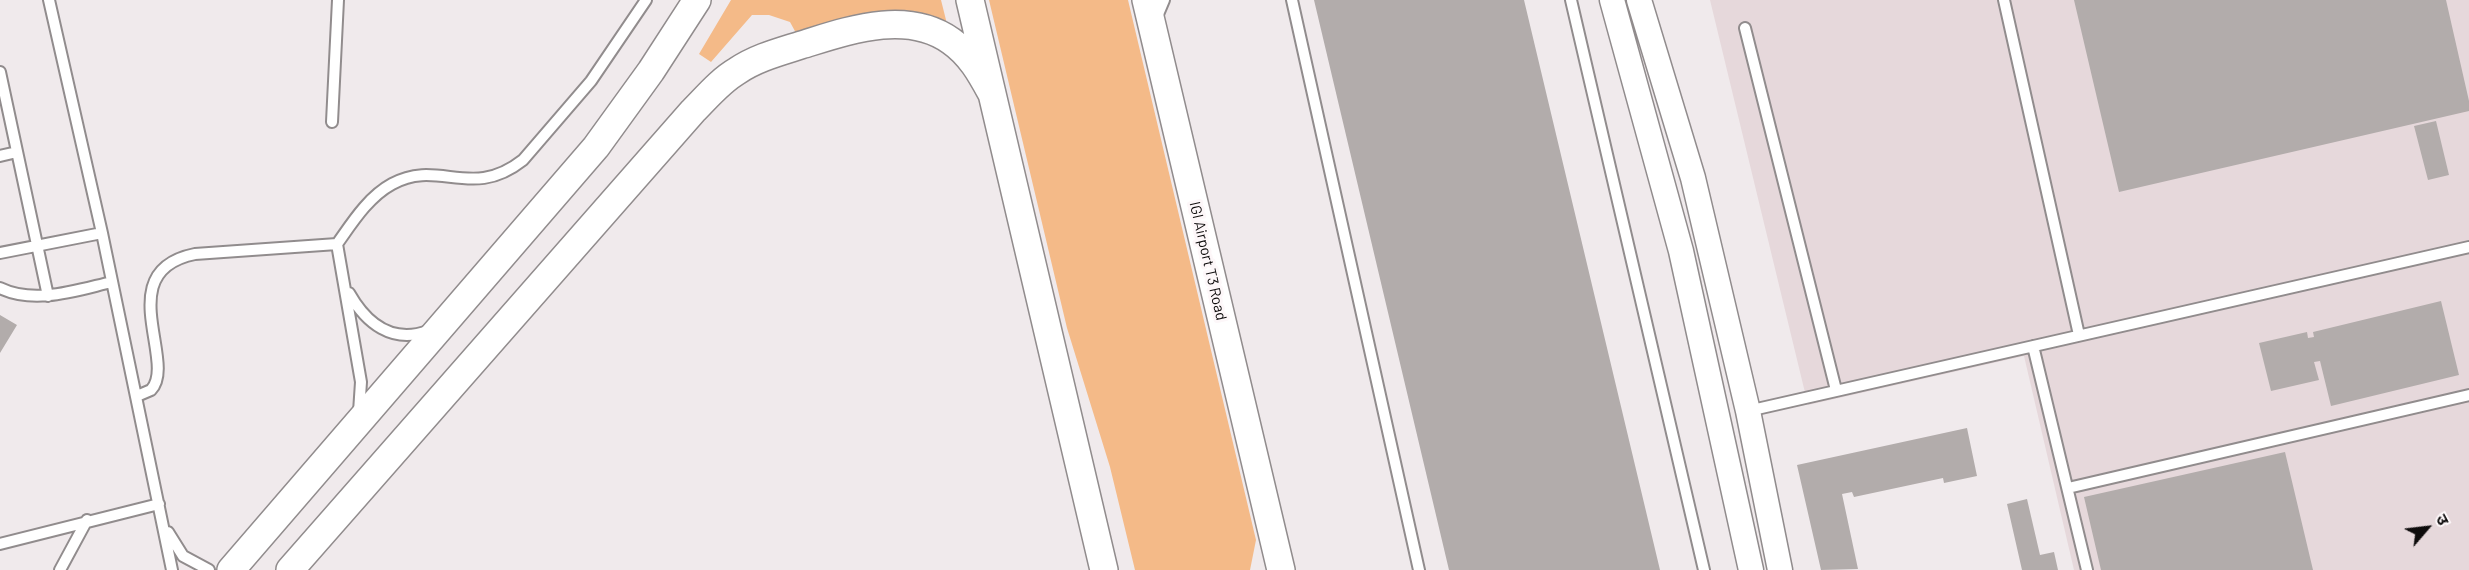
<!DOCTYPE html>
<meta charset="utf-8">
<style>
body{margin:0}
#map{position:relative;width:2469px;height:570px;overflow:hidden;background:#f0eaec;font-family:Barlow,"Noto Sans Devanagari",sans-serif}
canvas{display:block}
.north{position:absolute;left:2397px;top:498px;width:60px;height:60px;-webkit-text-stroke:4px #fdf7f9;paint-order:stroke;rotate:62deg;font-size:16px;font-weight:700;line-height:24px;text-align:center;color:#0d0b0b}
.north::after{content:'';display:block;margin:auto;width:21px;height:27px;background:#0d0b0b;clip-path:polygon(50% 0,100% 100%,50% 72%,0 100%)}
</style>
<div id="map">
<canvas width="2469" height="570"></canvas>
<div class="north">उ</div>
</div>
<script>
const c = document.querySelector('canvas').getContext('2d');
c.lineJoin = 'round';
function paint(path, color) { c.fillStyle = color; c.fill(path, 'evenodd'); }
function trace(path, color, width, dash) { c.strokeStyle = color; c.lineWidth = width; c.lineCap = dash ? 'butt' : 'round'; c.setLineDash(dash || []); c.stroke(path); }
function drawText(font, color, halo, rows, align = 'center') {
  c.font = font + ' Barlow,sans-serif'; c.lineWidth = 6; c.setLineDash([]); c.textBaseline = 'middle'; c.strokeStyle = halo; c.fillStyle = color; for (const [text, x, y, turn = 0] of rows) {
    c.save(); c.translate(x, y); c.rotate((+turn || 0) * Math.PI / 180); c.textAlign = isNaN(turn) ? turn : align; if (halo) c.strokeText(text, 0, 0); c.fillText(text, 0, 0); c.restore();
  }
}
paint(new Path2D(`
 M1710 0H2469V570H2074L2024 356 1808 405Z`), '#e6d8db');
paint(new Path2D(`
 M731 0H941L947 24 890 11 857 15 796 33 790 22 769 15H752L711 62 699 54Z
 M989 0H1128L1256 540 1250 570H1135L1110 467 1067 328Z`), '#f4ba88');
paint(new Path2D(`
 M1314 0H1524L1660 570H1449Z
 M2074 0H2446L2469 101V111L2119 192Z
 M2436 121 2449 175 2428 180 2414 126Z
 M2441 301 2459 375 2331 406 2320 361 2314 362 2319 380 2271 391 2259 343 2307 332 2308 338 2314 337 2313 332Z
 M0 315 17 325 0 353Z
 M1967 428 1977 476 1944 483 1943 478 1854 497 1852 492 1842 494 1858 569 1821 570 1797 465Z
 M2285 452 2313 570H2101L2084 497Z
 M2027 499 2040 555 2054 552 2058 570H2022L2007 504Z`), '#b2acab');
const service = new Path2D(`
 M49 0 102 233 172 570
 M1292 0 1419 570
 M1571 0 1704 570
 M2004 0 2079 335
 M1156 19 1164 0
 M1745 28 1836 390
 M0 72 48 296
 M332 122 338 0
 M0 156 17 152
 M0 253 102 233
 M0 288C35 305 77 290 112 282
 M349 293C366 323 392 344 428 331
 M2033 346 2087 570
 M137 396 151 390C178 362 110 271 195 254L337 244
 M1748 411 2469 247
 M359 412 361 382 337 244C352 223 368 197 392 184 439 158 471 201 523 160L591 81 646 0
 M2068 488 2469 395
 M168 532 183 556 209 570
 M0 544 159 504
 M60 570 87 520`);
const tertiary = new Path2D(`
 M1612 0 1681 251 1751 570
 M1639 0 1693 178 1748 411 1780 570`);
const secondary = new Path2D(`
 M970 0 1104 570
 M1146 0 1281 570
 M231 570 596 147 651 71 697 0
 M290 570 693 111C707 97 720 81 737 71 756 58 779 52 801 45 847 31 906 9 951 41 971 55 981 74 992 94`);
trace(service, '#918c8d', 14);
trace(tertiary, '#918c8d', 27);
trace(secondary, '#918c8d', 30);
trace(service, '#fff', 10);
trace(tertiary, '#fff', 24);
trace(secondary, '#fff', 27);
drawText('15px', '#0d0b0b', '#fdf7f9', [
 ["IGI Airport T3 Road",1208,261,77]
]);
</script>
